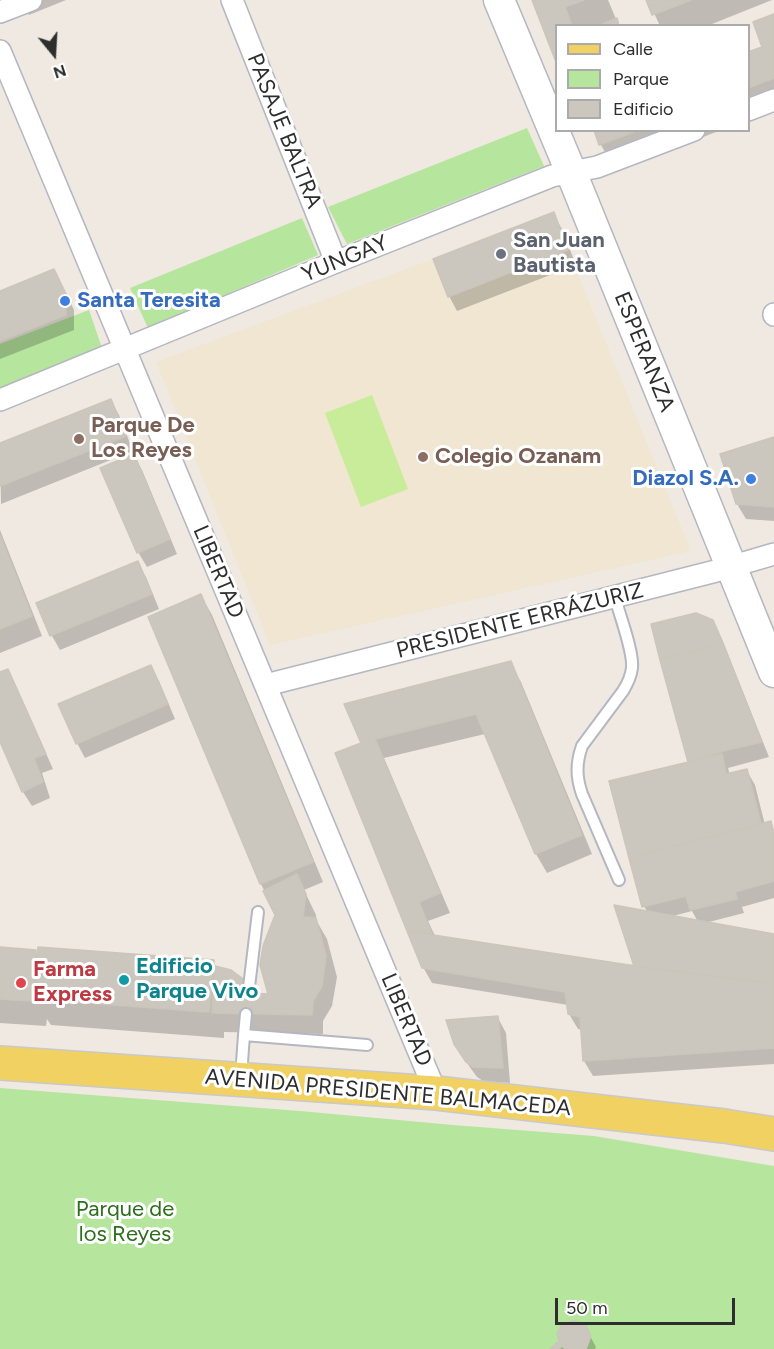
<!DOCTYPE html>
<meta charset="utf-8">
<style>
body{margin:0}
#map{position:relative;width:774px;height:1349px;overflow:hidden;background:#efe9e1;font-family:Figtree,sans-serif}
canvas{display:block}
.legend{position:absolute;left:555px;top:24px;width:195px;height:108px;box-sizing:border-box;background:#fff;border:2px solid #ababab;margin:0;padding:8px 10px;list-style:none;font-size:18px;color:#2e2e2e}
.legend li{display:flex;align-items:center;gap:12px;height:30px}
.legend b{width:30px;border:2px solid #ababab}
.north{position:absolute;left:24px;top:24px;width:60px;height:60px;-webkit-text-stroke:4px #fff;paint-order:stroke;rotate:162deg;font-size:16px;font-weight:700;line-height:24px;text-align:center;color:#2e2e2e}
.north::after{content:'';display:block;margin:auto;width:21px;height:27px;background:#2e2e2e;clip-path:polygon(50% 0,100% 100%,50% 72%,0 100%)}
.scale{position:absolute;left:555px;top:1298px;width:180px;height:27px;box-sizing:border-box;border:3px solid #2e2e2e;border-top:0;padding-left:8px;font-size:18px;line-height:21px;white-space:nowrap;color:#2e2e2e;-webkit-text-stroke:4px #fff;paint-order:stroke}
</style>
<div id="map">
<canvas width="774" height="1349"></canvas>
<ul class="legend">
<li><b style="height:8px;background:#f2d163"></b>Calle</li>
<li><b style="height:16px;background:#b6e59e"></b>Parque</li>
<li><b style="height:16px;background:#cbc7bf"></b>Edificio</li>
</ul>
<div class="north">N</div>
<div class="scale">50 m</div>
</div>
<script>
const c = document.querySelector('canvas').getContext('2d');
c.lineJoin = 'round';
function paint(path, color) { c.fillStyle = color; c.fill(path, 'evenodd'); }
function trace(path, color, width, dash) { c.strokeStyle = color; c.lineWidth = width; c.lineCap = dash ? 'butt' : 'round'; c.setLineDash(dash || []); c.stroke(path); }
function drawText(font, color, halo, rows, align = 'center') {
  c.font = font + ' Figtree,sans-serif'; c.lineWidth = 6; c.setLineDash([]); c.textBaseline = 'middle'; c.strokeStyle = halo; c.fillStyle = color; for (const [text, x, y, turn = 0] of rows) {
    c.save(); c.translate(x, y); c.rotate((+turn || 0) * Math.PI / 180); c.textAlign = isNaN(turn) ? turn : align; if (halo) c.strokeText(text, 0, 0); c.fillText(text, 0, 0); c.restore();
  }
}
paint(new Path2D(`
 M568 250 691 551 270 645 156 362 433 259 448 296Z`), '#f0e6d1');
paint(new Path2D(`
 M527 128 544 166 347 244 328 207Z
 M302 218 318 255 148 328 130 288Z
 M89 310 102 348 0 388V344Z
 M0 1088 300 1111 453 1125 594 1136 774 1166V1349H0Z`), '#b6e59e');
paint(new Path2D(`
 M372 395 408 489 361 507 325 413Z`), '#c9ec9a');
paint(new Path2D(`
 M20 0H66L29 15Z
 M534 0H608L619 26H556V58Z
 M648 0H772L707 26H660Z
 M774 15V110L748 120V54L764 48Z
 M595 130H669L616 171 601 145Z
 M687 130H721L693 141Z
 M553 214 562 229 576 265 457 311 449 296Z
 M54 271 62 285 74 310V330L0 359V293Z
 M111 401 119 415 133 451 1 504 0 445Z
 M774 439V521L746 519 737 504Z
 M133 455 142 470 177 554 147 567 138 552Z
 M0 530 42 636 0 653Z
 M137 563 146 577 159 609 60 650 52 636 38 604Z
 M201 596 212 615 323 882 304 890 316 915V920L327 939 337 977 332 1006 323 1021V1034L224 1032V1038L51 1025 47 1019 46 1026 0 1023V949L35 951 39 957 213 961 217 968 252 995 270 996 276 915 261 884 150 618Z
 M712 621 721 637 769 757 728 768 730 775 747 771 755 785 765 825 770 823 774 830V898L742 907 744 913 705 923 774 936V1064L593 1076 584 1061 582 1030 578 1029 569 1014 568 1005 432 983 423 967 409 930 362 744 510 663 521 682 592 854 547 873 536 854 485 734 384 758 450 913 428 921 435 936 636 967 648 913 644 906 690 763 661 660ZM692 911 698 922 669 917Z
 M150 666 159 681 175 719 85 758 77 743Z
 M8 671 16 686 53 769 42 773 50 798 32 806 23 792 0 738V673Z
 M498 1018 506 1033 510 1083 483 1081 477 1077 464 1059Z
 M589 1334 596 1347 595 1349H552Z`), '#0003');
const building = new Path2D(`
 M532 0H584L565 7 572 26H556V62Z
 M646 0H691L652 15Z
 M774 14V78L748 88V52L762 47 753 22Z
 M617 18 619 26H598Z
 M594 130H636V131L599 145Z
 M554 212 568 250 448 297 433 259Z
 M54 269 66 294V315L0 341V291Z
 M111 399 126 436 0 486V443Z
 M774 437V507L736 504 720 454Z
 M134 454 170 539 137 553 100 468Z
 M0 535 32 616 0 629Z
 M138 561 152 594 50 636 36 603Z
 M201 594 313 862 260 884 148 617Z
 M696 613 713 620 723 643 660 660 651 624Z
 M723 643 762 742 727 750 688 762 660 660Z
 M511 661 582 835 535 854 476 714 375 739 440 893 419 902 432 934 407 931 335 753 361 743 344 704Z
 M151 665 168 704 76 744 58 704Z
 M8 669 46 754 34 758 43 782 22 792 0 742V672Z
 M722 754 726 774 747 769 761 824 629 858 609 781Z
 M771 821 774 834V881L735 892 737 899 690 910 686 896 642 907 629 858Z
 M297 874 306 894 303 917 316 918 326 956 322 986 313 1001 312 1015 212 1013 215 966 231 970 242 978 253 993 268 994 260 965 263 946 275 915 263 891Z
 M614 905 774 934V984L634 966Z
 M407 931 629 965 774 984V1048L583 1061 580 1017 568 1014 565 992 422 968Z
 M0 947 36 950 32 1001 0 999Z
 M38 947 214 960 209 1012 34 999Z
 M498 1016 503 1068 473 1067 466 1062 454 1044 446 1020Z
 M574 1321 585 1324 591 1336 586 1349H565L562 1346 559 1349H550L559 1341 557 1333 563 1324Z`);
paint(building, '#cbc7bf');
trace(building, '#cbc5ba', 1.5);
const service = new Path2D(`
 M615 597C619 614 634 652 632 668 631 676 628 683 623 691L582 746C576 763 576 777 582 794L619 880
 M249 987 258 912
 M244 1035 246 1014
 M241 1076 244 1035 367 1045`);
const minor = new Path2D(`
 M232 0 336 262
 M0 12 31 0
 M0 51 436 1093
 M748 110 774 100
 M774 315V314
 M0 400 336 262 552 176 597 167 694 130
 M266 685 716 571 774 554`);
const secondary = new Path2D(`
 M499 0 571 172 774 672`);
const primary = new Path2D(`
 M0 1063 436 1093 724 1126 774 1134`);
trace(service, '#b4b7c1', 14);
trace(minor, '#b4b7c1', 24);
trace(secondary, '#b4b7c1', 33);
trace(primary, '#c9c9c9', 36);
trace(service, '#fff', 10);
trace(minor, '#fff', 21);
trace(secondary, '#fff', 30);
trace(primary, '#f2d163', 33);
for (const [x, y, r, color] of [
 [501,254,6,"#6b7280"],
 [65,301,6,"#3f7fe0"],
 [79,439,6,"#8d6e63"],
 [423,457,6,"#8d6e63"],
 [751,479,6,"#3f7fe0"],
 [124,980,6,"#0f9aa8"],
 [21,983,6,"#e0444e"]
]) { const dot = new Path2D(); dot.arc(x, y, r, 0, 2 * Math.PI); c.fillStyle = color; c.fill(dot); trace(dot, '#fff', 2); }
drawText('22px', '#2e2e2e', '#fff', [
 ["PASAJE BALTRA",284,131,68],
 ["YUNGAY",345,259,-22],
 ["ESPERANZA",644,352,68],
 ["LIBERTAD",218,572,67],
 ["PRESIDENTE ERRÁZURIZ",520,621,-14],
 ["LIBERTAD",406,1020,67],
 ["AVENIDA PRESIDENTE BALMACEDA",388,1093,5]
]);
drawText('bold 22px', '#5b616d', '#fff', [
 ["San Juan",513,241],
 ["Bautista",513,266]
], 'left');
drawText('bold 22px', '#366cbe', '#fff', [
 ["Santa Teresita",77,301],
 ["Diazol S.A.",739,479,"right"]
], 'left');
drawText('bold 22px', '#785e54', '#fff', [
 ["Parque De",91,426],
 ["Los Reyes",91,451],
 ["Colegio Ozanam",435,457]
], 'left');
drawText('bold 22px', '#0d838f', '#fff', [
 ["Edificio",136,967],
 ["Parque Vivo",136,992]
], 'left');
drawText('bold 22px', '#be3a42', '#fff', [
 ["Farma",33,970],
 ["Express",33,995]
], 'left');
drawText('22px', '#2c6e1b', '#fff', [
 ["Parque de",125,1210],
 ["los Reyes",125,1235]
]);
</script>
